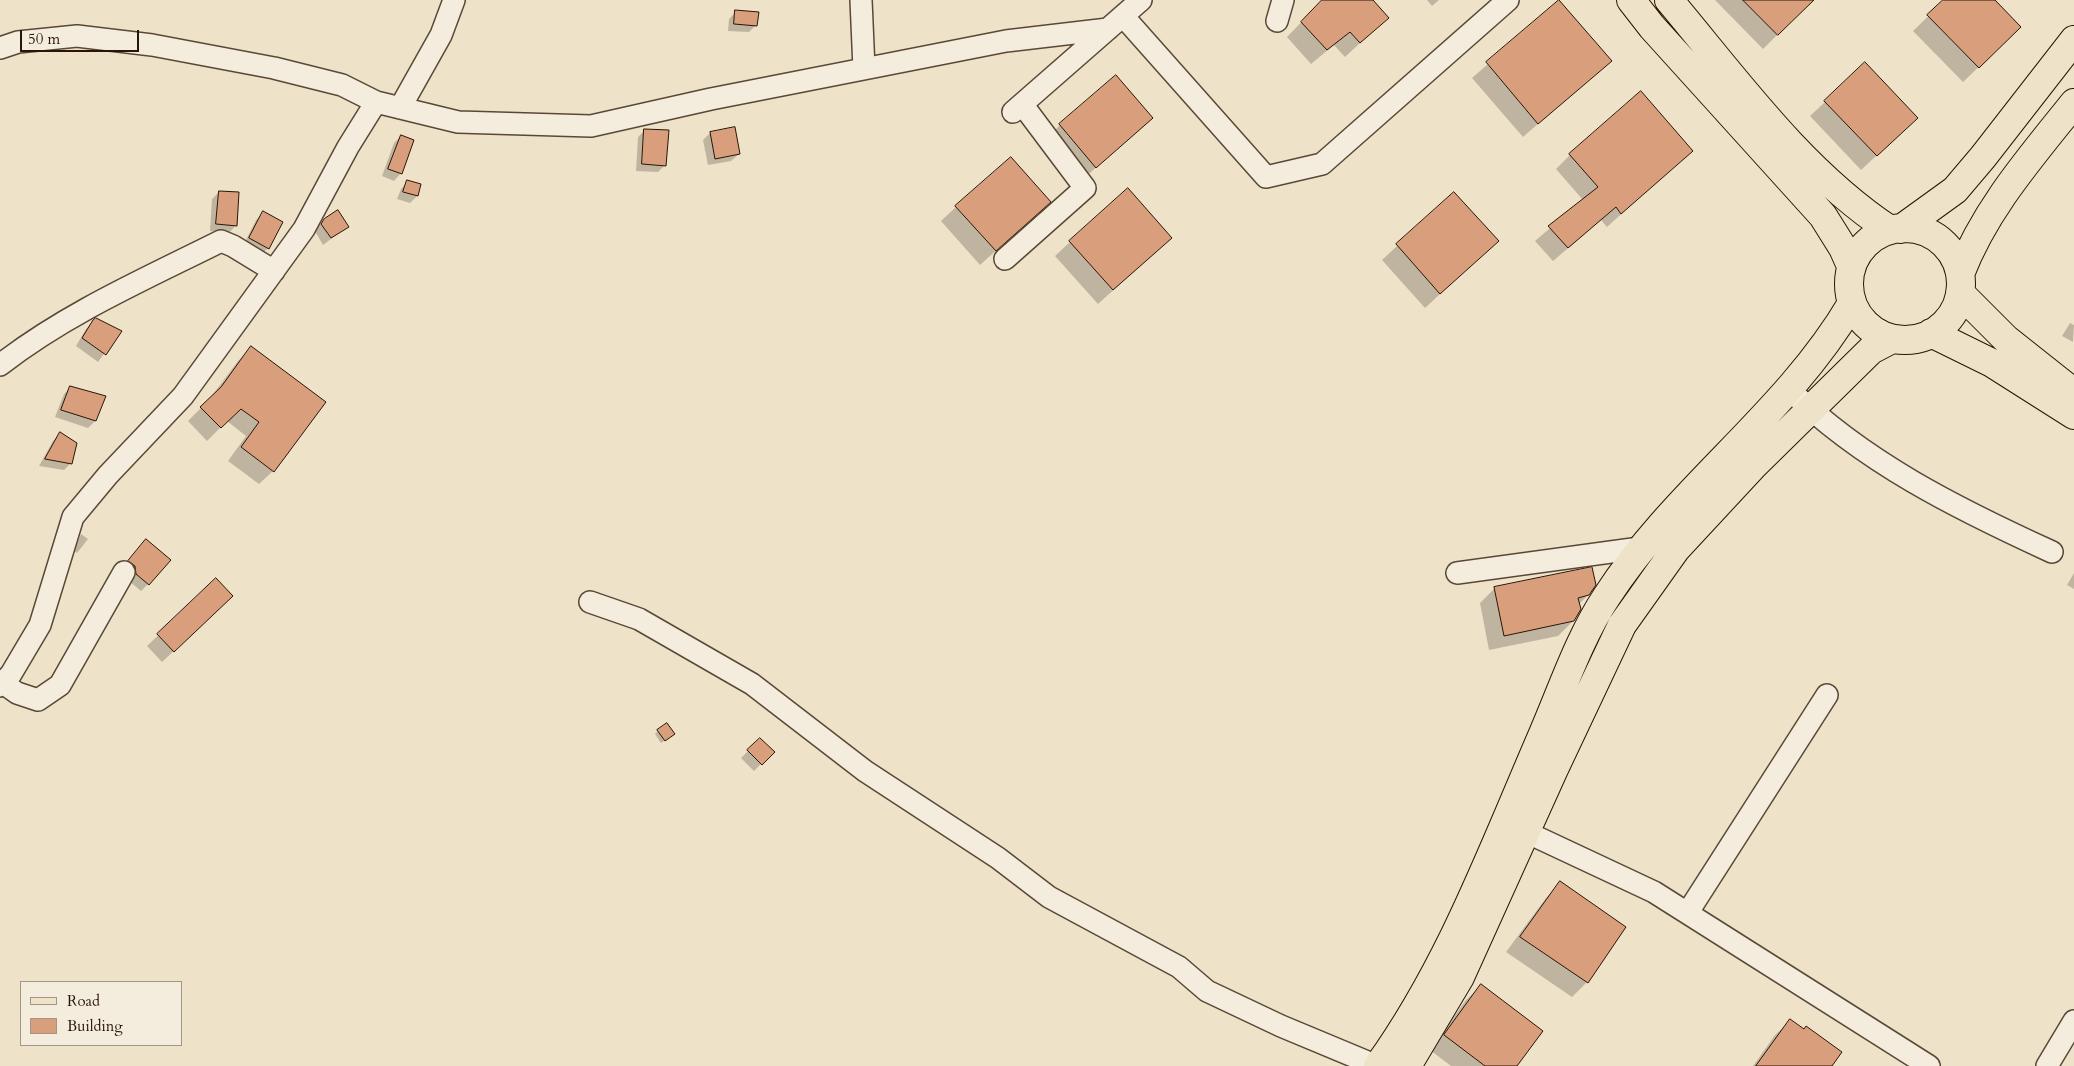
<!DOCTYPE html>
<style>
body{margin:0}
#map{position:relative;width:2074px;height:1066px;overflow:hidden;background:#eee2c9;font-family:Cardo,serif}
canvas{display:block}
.legend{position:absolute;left:20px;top:981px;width:162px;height:65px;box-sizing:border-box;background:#f4ecdc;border:1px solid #a39686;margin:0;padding:6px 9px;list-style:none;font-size:15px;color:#291506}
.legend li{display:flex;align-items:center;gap:10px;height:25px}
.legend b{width:25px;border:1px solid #a39686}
.scale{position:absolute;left:20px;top:30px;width:119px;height:22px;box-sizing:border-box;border:2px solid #291506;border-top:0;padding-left:6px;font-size:15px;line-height:18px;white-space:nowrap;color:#291506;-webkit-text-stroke:4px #f4ecdc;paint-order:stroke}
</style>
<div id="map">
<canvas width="2074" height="1066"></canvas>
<ul class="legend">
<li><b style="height:6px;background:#eee2c9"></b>Road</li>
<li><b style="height:14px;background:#d99e7c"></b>Building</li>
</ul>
<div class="scale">50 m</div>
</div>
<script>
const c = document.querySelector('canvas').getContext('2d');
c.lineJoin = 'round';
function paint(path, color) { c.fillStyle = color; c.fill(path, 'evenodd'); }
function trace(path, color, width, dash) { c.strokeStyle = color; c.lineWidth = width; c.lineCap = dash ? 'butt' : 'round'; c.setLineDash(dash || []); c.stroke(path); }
paint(new Path2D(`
 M1323 0H1372L1387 18 1345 57 1334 45 1311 64 1287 37Z
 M1427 0H1439L1432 6Z
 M1715 0H1812L1763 49Z
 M1945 0H1993L2005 42 1963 82 1913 31Z
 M1560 1 1610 61 1523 137 1472 78Z
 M736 12 756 25 749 32 728 31 729 19Z
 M1825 102 1902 132 1861 170 1810 116Z
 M1151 118 1081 181 1045 140 1060 125Z
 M734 129 739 154 731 161 708 165 703 140 710 133Z
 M645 130 665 165 658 172 636 171 638 137Z
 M401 136V173L394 181 382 176 394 143Z
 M1691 151 1607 227 1601 220 1553 261 1535 241 1583 200 1556 169 1570 155Z
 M408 181 419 185 417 196 410 203 397 199 401 189Z
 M219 192 236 225 229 233 210 231 212 199Z
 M1454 193 1497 241 1425 308 1382 260Z
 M956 207 1034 216 980 265 941 221Z
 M263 213 268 248 261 255 243 246 256 220Z
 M324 220 347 227 323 245 315 231Z
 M1171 238 1098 304 1055 256 1070 242Z
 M93 321 120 332 98 362 76 346 86 329Z
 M2070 323 2074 325 2073 342 2062 336Z
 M252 347 273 471 259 484 228 461 246 436 227 421 207 441 188 421 208 401 238 361Z
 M71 387 95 421 88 428 55 417 64 394Z
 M60 434 71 463 64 470 39 466 53 441Z
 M81 534 88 539 77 553 74 551Z
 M139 548 148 584 141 591 129 581 122 568Z
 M2074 573V589L2067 585Z
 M216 580 221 607 162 662 147 646Z
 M1495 588 1588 595 1579 604 1573 621 1558 636 1489 650 1480 603Z
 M658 731 670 737 661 743 655 734Z
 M760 739 773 752 754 771 741 758Z
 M1560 883 1587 982 1572 997 1506 952 1546 898Z
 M1481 986 1515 1066H1451L1430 1050 1466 1000Z
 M1790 1021 1803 1031 1830 1066H1753L1775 1035Z`), '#0003');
const building = new Path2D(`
 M1322 0H1373L1389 18 1360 43 1350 32 1327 50 1301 22Z
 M1559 0 1612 61 1538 124 1486 62Z
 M1743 0H1814L1778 35Z
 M1943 0H1995L2021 27 1979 68 1927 15Z
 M735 10 759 12 757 26 734 24Z
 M1865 62 1918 118 1877 156 1824 101Z
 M1116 75 1153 118 1096 168 1059 124Z
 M1641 91 1693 151 1621 214 1616 207 1568 248 1548 226 1598 187 1569 154Z
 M735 127 740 154 715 159 710 132Z
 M644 129 669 130 666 166 642 164Z
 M401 135 414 140 402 174 388 169Z
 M1011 157 1051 202 996 251 955 206Z
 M407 180 421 184 418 196 403 192Z
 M1128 188 1172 238 1113 290 1069 241Z
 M219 191 239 192 237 226 216 224Z
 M1454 192 1499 241 1440 294 1396 244Z
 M338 210 349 227 331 238 321 224 324 219Z
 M263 211 283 222 269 249 249 238Z
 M96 318 122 331 106 355 82 338 93 320Z
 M251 346 326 402 274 472 241 447 259 422 241 409 221 428 200 407 221 387Z
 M70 386 106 396 96 421 61 410Z
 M60 432 77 443 72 464 45 459Z
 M146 539 171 560 149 585 136 574 135 566 128 561Z
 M1592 567 1596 585 1589 595 1578 598 1581 609 1574 621 1504 636 1494 587Z
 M216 578 233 596 174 652 157 634Z
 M667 723 675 734 665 741 657 730Z
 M760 738 775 752 762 765 747 750Z
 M1560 881 1626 927 1588 983 1520 937Z
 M1481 984 1543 1031 1517 1066H1485L1444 1035Z
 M1790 1019 1804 1029 1806 1026 1842 1052 1832 1066H1756Z`);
paint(building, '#d99e7c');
trace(building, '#291506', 1);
const minor = new Path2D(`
 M861 0 864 69
 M1123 16 1266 177 1322 164 1508 0
 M1277 21 1283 0
 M0 48 18 42 77 36 152 45 274 68 342 85 376 102 458 122 591 126 711 99 1006 41 1108 29
 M400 108 441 35 454 0
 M1013 112 1141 0
 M1005 259 1085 188 1022 104
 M0 365C67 313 145 279 221 241L233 246 274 271
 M1789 389C1863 462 1958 509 2052 552
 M1457 573 1640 548
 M590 602 639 619 752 684 865 771 998 858 1049 897 1179 967 1207 991 1281 1026 1377 1066
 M3 683 17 693 38 700 60 685 124 572
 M0 686 11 674 40 625 73 517 108 475 183 396 304 229 348 147 376 102
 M1526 832 1654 892 1929 1066
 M1688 912 1827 695
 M2047 1066 2074 1021`);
const major = new Path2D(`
 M1631 0 1652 27 1823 216 1843 248 1851 266
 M1669 0C1737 81 1801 171 1890 230
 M1849 284a56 56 0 1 1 112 0a56 56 0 1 1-112 0Z
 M1901 229 1955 190 1983 157 2074 40
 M1960 274C1985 209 2031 157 2074 103
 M1960 293 2006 339 2074 393
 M1931 333 1992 363 2074 415
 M1378 1066C1450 966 1493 849 1542 736 1562 690 1579 638 1607 596 1677 488 1787 414 1852 303
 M1407 1066 1460 977 1554 769 1622 625 1676 549 1754 465 1871 350 1892 339`);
trace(minor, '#5a4837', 24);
trace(major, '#291506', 30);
trace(minor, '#f4ecdc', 21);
trace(major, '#eee2c9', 28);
</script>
